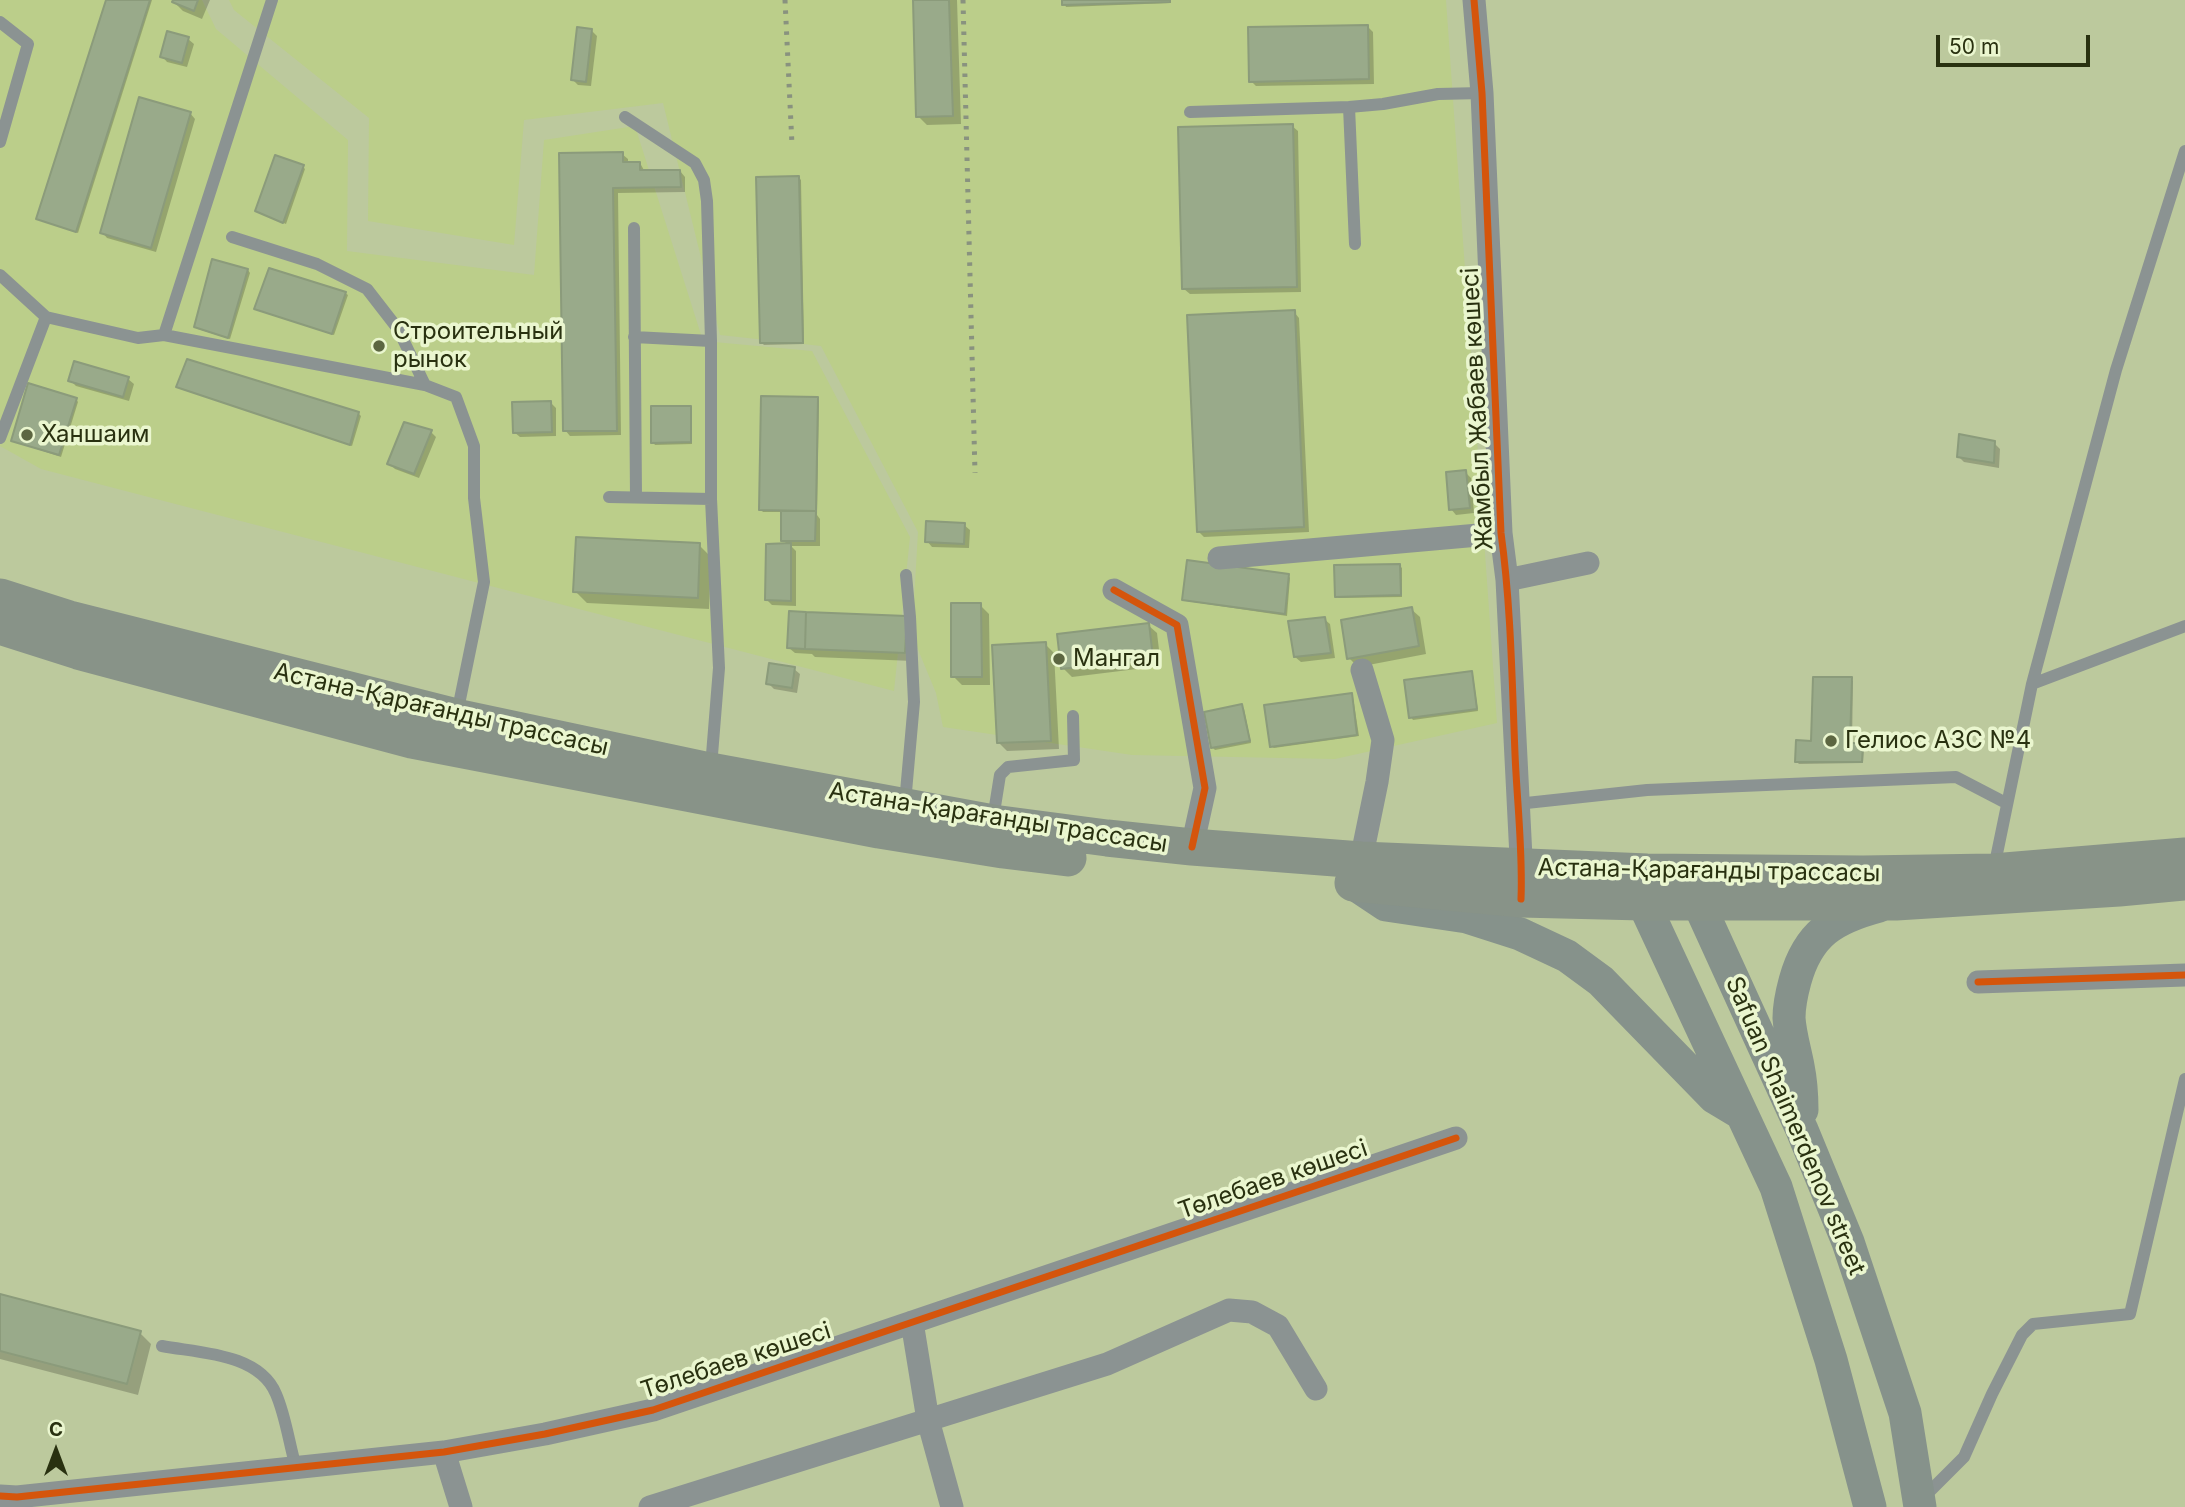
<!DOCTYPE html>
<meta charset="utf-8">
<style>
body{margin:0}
#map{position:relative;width:2185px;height:1507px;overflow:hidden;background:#bcc99d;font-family:Inter,sans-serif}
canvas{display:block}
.north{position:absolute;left:21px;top:1416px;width:70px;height:70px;-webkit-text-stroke:5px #eaf6cf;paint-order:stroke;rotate:0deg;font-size:19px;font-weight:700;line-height:28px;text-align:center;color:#293110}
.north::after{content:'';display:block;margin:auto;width:24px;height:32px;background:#293110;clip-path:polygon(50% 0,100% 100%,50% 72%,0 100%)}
.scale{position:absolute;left:1936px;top:35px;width:154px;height:32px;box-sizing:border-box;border:4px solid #293110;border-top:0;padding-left:9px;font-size:21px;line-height:24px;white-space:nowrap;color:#293110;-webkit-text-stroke:5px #eaf6cf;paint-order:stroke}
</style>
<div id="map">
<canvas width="2185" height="1507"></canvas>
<div class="north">С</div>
<div class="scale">50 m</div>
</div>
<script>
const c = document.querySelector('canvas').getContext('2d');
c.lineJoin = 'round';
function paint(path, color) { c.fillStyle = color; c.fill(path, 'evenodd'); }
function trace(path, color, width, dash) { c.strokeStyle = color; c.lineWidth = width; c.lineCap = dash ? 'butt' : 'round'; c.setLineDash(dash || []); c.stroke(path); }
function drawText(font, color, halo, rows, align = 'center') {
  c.font = font + ' Inter,sans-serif'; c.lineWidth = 7; c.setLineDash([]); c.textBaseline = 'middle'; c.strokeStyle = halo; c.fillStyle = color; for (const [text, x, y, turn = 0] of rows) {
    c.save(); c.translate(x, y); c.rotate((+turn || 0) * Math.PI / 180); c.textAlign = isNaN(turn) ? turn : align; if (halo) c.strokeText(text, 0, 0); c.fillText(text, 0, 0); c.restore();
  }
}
paint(new Path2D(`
 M0 0H202L216 29 348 140 347 251 534 275 544 140 635 126 703 341 812 351 910 537 894 691 41 469 0 446Z
 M229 0H1446L1497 723 1335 759 1132 755 943 727 936 693 912 635 918 532 821 346 720 335 663 103 524 120 514 245 368 221 369 118 234 10Z`), '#bbce8a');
paint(new Path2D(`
 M108 0H152L78 233 38 218Z
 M175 0H210L202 19 183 11 174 2Z
 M914 0H957L961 124 927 125 918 116Z
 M1063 0H1171V3L1066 7Z
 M1367 26 1373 32 1374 84 1256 86 1251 81Z
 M591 30 597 36 591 86 578 85 573 80Z
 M188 39 194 44 187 67 167 62 162 56Z
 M190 113 195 119 156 252 107 238 102 232Z
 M1292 126 1298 131 1301 292 1190 294 1184 289Z
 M622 154 628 159V164L640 163 645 172 680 171 685 177V192L618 193 621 435 570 436 565 430 561 155Z
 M303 167 305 169 286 224 260 213 257 211Z
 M799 178 801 180 804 344 764 345 761 342Z
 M248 270 250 273 230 339 198 329 196 327Z
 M345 293 348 295 334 335 256 309Z
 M1294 312 1299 318 1309 532 1204 537 1198 531Z
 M128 379 134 384 129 401 76 386 70 380Z
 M178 387 358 413 361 416 352 446Z
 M817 398 819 401 817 515 820 519V546H791L796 551V606L772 605 767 600 788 545 783 540V512H763L761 510Z
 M76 399 78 402 61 457 13 441Z
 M550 402 556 408V436L520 437 514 432Z
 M690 407 692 410V444L655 445 653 442Z
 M431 432 436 437 419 478 395 469 389 463Z
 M1994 443 2000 449 1999 468 1964 462 1958 456Z
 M1465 472 1471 478 1474 513 1456 515 1451 509Z
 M964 525 970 530 969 548 932 547 927 541Z
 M699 545 711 557 709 609 587 603 575 591Z
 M1399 565 1402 568V597L1339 598 1336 596Z
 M1288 575 1290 578 1287 616 1186 601 1184 599Z
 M980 605 989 614 990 685H962L953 676Z
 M1411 609 1420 617 1426 654 1358 667 1349 658Z
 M906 617 913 661 815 657 812 654 795 653 789 648Z
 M1324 619 1330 624 1335 658 1301 662 1295 657Z
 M1148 625 1157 633 1161 666 1072 677 1063 668Z
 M1045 644 1054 653 1059 749 1007 751 999 743Z
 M794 669 800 674 797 693 774 689 768 683Z
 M1471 673 1473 675 1478 711 1413 720 1411 717Z
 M1851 679 1853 681 1852 745H1862L1864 747 1863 763 1799 764 1796 761 1813 743Z
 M1351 695 1353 697 1359 736 1274 748 1271 746Z
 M1242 706 1244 709 1251 743 1215 750 1213 748Z
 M0 1296 140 1333 151 1344 138 1395 0 1359Z`), '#0003');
const building = new Path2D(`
 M106 0H150L76 232 36 219Z
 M173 0H198L194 11 172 2Z
 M913 0H949L953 116 916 117Z
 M1062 0H1170V2L1062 5Z
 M1368 25 1369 79 1249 82 1248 27Z
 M577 27 592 29 586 82 571 80Z
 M167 31 189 37 182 63 160 57Z
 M139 97 191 112 151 248 100 233Z
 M1293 124 1297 287 1182 289 1178 127Z
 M623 152V162H640V170H680L681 187 613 188 617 431H563L559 153Z
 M275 155 304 165 283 223 255 211Z
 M799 176 803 343H760L756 177Z
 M212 259 248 269 228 338 194 327Z
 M269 268 346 292 332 334 254 309Z
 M1295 310 1304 527 1197 532 1187 315Z
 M187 359 359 412 350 445 176 387Z
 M74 361 129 377 123 397 68 381Z
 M28 383 77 398 59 455 11 441Z
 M761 396 818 397 816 511 759 510Z
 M551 401 552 432 513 433 512 402Z
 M651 406H691V442L651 443Z
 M404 422 432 430 414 474 387 464Z
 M1959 434 1995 441 1994 463 1957 457Z
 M1466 470 1470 508 1449 510 1446 472Z
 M781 511H816L815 541H781Z
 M926 521 965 523 964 544 925 542Z
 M576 537 700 543 698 598 573 592Z
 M791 543V601L765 600 766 544Z
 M1187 560 1289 574 1285 614 1182 600Z
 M1400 564 1401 595 1335 597 1334 565Z
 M951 603H981L982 677H951Z
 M1412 607 1419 646 1347 659 1341 620Z
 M789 611 806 612 805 649 787 648Z
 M806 612 907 616 905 653 805 649Z
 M1325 617 1331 653 1294 657 1288 621Z
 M1149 623 1153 658 1061 669 1057 634Z
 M1046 642 1051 741 997 743 992 645Z
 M769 663 795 667 792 688 766 684Z
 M1472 671 1477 709 1409 718 1404 680Z
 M1813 677H1852L1850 743H1863L1862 762H1795L1796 740 1811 741Z
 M1352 693 1357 735 1270 747 1264 705Z
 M1242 704 1250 741 1211 748 1204 712Z
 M0 1294 141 1331 127 1384 0 1351Z`);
paint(building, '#99aa8a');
trace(building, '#8b9b7b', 2);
trace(new Path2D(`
 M0 22 28 44 0 142
 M1349 107 1355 244
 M1190 112 1349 107 1383 104 1438 94 1482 93
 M625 117 695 163 704 180 707 201 711 341V499L719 668 711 767
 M634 228 636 497
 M232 237 317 264 367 289 398 329 425 385 456 397 474 446V498L484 582 457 714
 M0 275 46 317
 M164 335 425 385
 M634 337 711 341
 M0 438 46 317 138 338 164 335 272 0
 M609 497 711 499
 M2032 684 2185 626
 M905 803 914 702 910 617 906 575
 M1517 804 1647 790 1956 777 2006 803
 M993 819 1000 775 1008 767 1074 760 1073 716
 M1994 868 2032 684 2116 370 2185 151
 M162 1346C199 1353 259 1353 276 1394 286 1417 289 1444 296 1467
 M1922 1499 1964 1457 1992 1394 2022 1335 2033 1324 2130 1314 2185 1079`), '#8b9392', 12);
trace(new Path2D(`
 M1474 0 1482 93 1501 533 1507 580 1522 877
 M1219 558 1501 533
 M1507 580 1588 563
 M1114 590 1177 625 1205 788 1192 847
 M1361 860 1377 782 1383 740 1362 670
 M1978 982 2185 975
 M912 1322 928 1420 952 1507
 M444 1452 461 1507
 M0 1496 17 1497 444 1452 545 1434 653 1410 1456 1138
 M650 1507 1107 1364 1229 1310 1252 1312 1278 1326 1316 1389`), '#8b9392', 23);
trace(new Path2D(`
 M1647 878 1643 902 1776 1187 1831 1360 1870 1507
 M1689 878 1698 902 1802 1130 1848 1242 1905 1413 1920 1507
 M1353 883 1386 905 1467 917 1520 934 1567 956 1601 981 1714 1097 1739 1112
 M1802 1110C1802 1095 1801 1081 1798 1066 1795 1050 1790 1034 1789 1018 1789 1006 1792 992 1795 981 1808 933 1834 918 1879 906`), '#86928b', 33);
trace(new Path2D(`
 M0 597 69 619 456 717 710 771 993 823 1107 838 1192 847 1361 860 1647 872 1863 874 1993 872 2185 856
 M0 626 78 651 412 740 879 830 1003 850 1068 858
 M1353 883 1521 899 1643 902H1896L2119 888 2185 882`), '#889388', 37);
trace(new Path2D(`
 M785 0 792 145
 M963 0 975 473`), '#89927f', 5, [3.5, 7]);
trace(new Path2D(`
 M1474 0 1482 93 1501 533C1511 606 1512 680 1515 754 1517 802 1523 851 1521 899
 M1114 590 1177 625 1205 788 1192 847
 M1978 982 2185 975
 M0 1496 17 1497 444 1452 545 1434 653 1410 1456 1138`), '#d5550c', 7);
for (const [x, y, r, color] of [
 [379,346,7,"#5c6641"],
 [27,435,7,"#5c6641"],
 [1059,659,7,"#5c6641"],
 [1831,741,7,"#5c6641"]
]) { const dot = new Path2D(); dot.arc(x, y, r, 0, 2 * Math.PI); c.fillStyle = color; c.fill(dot); trace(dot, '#eaf6cf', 2.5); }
drawText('24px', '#293110', '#eaf6cf', [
 ["Строительный",393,332],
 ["рынок",393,360],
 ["Ханшаим",41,435],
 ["Мангал",1073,659],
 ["Гелиос АЗС №4",1845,741]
], 'left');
drawText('24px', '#293110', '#eaf6cf', [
 ["Жамбыл Жабаев көшесі",1478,409,-93],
 ["Астана-Қарағанды трассасы",441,710,13],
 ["Астана-Қарағанды трассасы",998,818,9],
 ["Астана-Қарағанды трассасы",1709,871,1],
 ["Safuan Shaimerdenov street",1795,1126,67],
 ["Төлебаев көшесі",1273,1180,-19],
 ["Төлебаев көшесі",736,1361,-18]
]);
</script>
